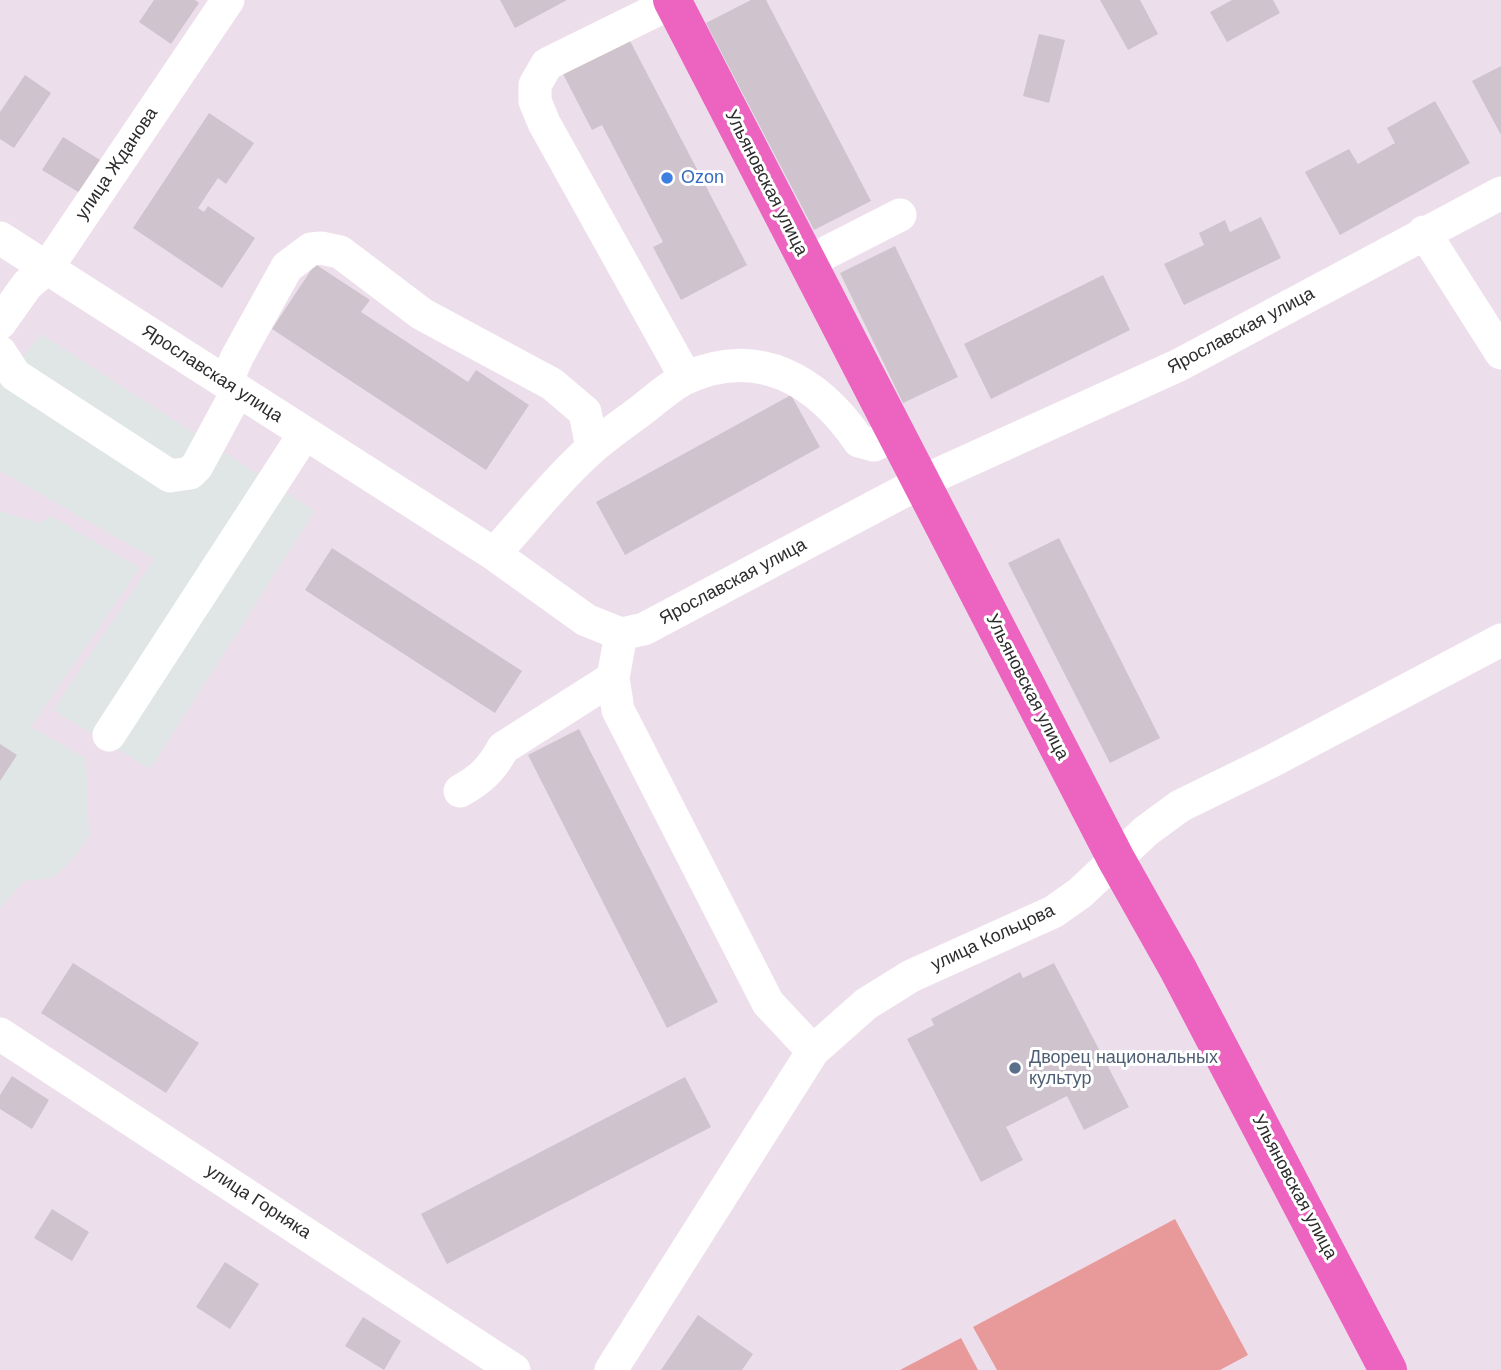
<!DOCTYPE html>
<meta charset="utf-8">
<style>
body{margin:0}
canvas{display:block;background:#eddeeb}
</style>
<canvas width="1501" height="1370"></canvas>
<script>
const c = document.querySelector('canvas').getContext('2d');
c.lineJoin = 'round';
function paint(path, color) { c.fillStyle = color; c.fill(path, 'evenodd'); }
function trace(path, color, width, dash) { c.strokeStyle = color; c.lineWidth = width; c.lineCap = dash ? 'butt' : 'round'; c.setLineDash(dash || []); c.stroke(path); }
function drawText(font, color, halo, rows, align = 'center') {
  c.font = font + ' Helvetica,sans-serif'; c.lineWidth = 6; c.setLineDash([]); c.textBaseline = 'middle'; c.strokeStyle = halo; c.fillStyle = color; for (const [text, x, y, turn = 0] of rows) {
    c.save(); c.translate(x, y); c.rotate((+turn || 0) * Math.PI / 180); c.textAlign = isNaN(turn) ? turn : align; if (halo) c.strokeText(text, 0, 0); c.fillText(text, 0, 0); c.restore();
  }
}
paint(new Path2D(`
 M41 334 315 511 150 769 53 710 154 559 0 471V385Z
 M0 511 39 523 51 516 140 568 31 727 86 758 89 836 73 859 53 878 24 881 0 908Z`), '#dfe6e5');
paint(new Path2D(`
 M1175 1219 1248 1355 1220 1370H997L973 1327Z
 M961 1338 978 1370H900Z`), '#e8999a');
paint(new Path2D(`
 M154 0H195L199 3 171 44 139 22Z
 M500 0H567L515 28Z
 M751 0H766L871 201 814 230 706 23Z
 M1100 0H1140L1158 34 1128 50Z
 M1232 0H1273L1280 13 1227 42 1210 12Z
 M1039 34 1065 40 1049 103 1023 96Z
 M629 39 747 265 681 300 653 247 663 242 602 125 592 130 563 74Z
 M1501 66V135L1472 81Z
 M25 75 51 93 14 148 0 139V112Z
 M1435 101 1470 163 1340 235 1305 172 1349 149 1358 164 1395 143 1387 128Z
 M209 113 254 143 226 184 218 178 198 208 204 212 208 206 255 238 222 288 133 228Z
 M63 137 105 163 85 196 42 170Z
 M1261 217 1281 258 1184 305 1164 264 1204 245 1199 233 1225 220 1230 232Z
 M895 246 958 377 903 403 840 273Z
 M315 264 370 300 361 312 468 382 476 370 529 405 486 470 272 329Z
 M1103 275 1130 330 991 399 964 344Z
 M791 395 820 447 625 555 596 502Z
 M1059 538 1160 738 1110 763 1008 563Z
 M332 548 522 671 495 713 305 590Z
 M579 729 718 1002 667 1028 528 755Z
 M0 744 17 755 0 781Z
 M73 963 199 1043 166 1093 41 1013Z
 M1054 963 1129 1107 1084 1130 1067 1096 1006 1127 1023 1160 981 1182 907 1039 934 1025 931 1019 1020 972 1023 978Z
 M12 1076 49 1100 32 1129 0 1109V1095Z
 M685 1077 711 1127 447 1264 421 1214Z
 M52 1209 89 1232 72 1261 34 1238Z
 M225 1262 259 1284 230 1329 196 1307Z
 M698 1315 753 1354 742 1370H661Z
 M363 1317 401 1341 384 1370 345 1346Z`), '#cfc3cd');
trace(new Path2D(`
 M673 2 547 64 535 85V101L544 123 686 378
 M1424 232 1501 353
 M0 238 494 554 586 620 621 634 644 629 921 482 1179 365 1501 193
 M806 263 900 215
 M0 323 27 285 47 268 228 0
 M0 352 15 375 170 476 190 473 197 466 238 390
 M226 383 237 357 287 267 311 249 321 248 340 252 422 314 552 384 585 412 592 448
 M494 554C526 519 556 480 592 448 608 434 626 422 643 409 656 399 671 385 686 378 759 345 818 381 859 441L874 445 896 435
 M621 634 613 678 618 710 768 1003 813 1051
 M109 735 305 433
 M460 791C480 780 492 769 503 748L613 678
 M0 1034 514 1370
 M611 1370 813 1051 866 1004 911 976 1053 912 1080 893 1146 831 1180 806 1270 762 1501 640`), '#fff', 33);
trace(new Path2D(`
 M672 0 1116 859 1178 969 1388 1370`), '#ec64bf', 38);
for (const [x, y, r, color] of [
 [667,178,7,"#3f7fe0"],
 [1015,1068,7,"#5c6f8a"]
]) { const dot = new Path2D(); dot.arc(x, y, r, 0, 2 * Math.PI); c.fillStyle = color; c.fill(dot); trace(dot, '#fff', 2.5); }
drawText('18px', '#2c2c2c', '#fff', [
 ["улица Жданова",117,164,-56],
 ["Ульяновская улица",766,183,63],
 ["Ярославская улица",1241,331,-28],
 ["Ярославская улица",212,374,33],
 ["Ярославская улица",733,582,-28],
 ["Ульяновская улица",1027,687,63],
 ["улица Кольцова",993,938,-25],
 ["Ульяновская улица",1294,1187,62],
 ["улица Горняка",258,1202,33]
]);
drawText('18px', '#366cbe', '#fff', [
 ["Ozon",681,178]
], 'left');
drawText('18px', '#4e5e75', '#fff', [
 ["Дворец национальных",1029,1058],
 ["культур",1029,1079]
], 'left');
</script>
